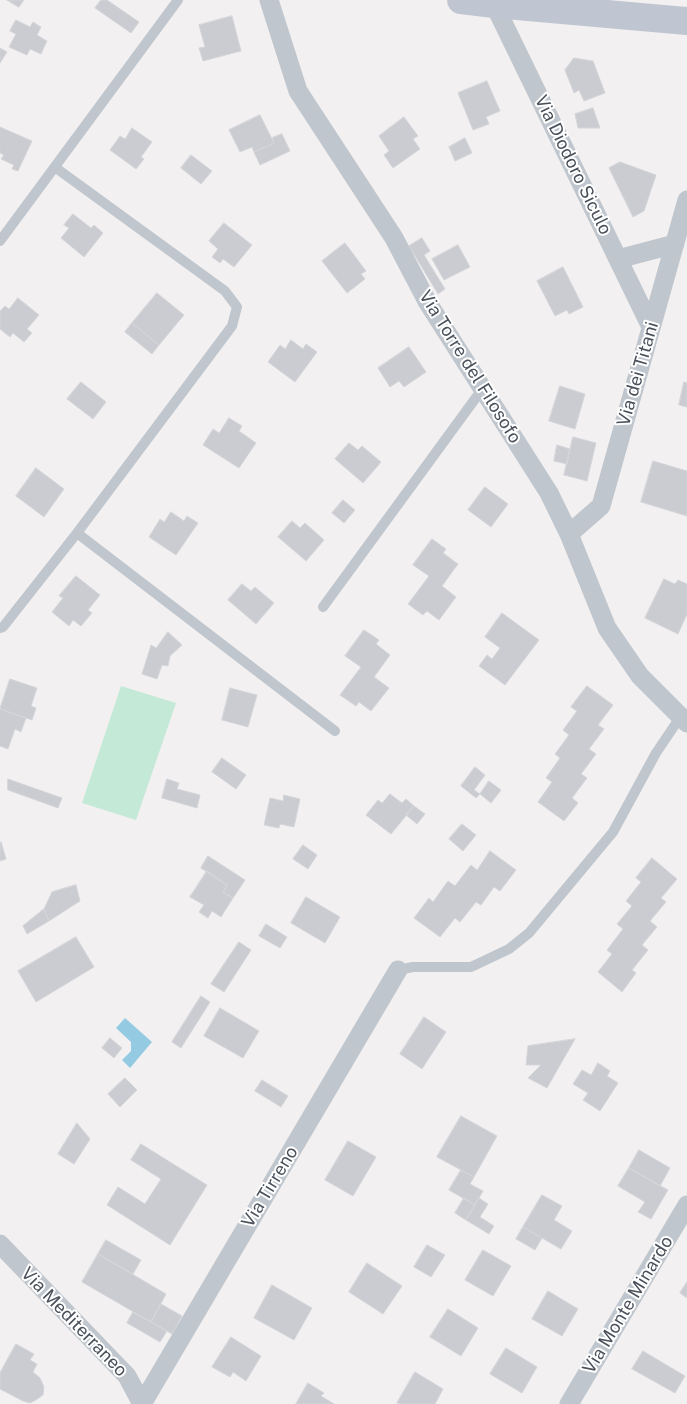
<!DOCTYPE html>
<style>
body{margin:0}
canvas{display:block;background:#f2f0f0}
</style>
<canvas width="687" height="1404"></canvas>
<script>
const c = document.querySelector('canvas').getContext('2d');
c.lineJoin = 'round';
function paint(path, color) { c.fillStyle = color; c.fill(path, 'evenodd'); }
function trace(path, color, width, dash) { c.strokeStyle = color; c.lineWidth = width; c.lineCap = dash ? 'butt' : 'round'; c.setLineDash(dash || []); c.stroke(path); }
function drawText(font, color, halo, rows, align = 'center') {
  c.font = font + ' "Public Sans",sans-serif'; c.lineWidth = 4; c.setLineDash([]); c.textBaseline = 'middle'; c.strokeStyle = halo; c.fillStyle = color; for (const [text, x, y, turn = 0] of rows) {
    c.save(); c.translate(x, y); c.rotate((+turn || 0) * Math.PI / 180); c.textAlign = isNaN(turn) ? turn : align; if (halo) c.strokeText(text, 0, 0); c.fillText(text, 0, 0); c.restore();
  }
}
paint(new Path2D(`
 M121 686 176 703 136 820 82 803Z`), '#c4ead7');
paint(new Path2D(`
 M125 1018 152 1042 130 1068 122 1060 131 1051V1042L116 1028Z`), '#95cae3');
const building = new Path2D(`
 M7 0H24L19 7Z
 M101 0H107L139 22 131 33 95 8Z
 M232 16 241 51 203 61 199 48 205 47 199 25Z
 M16 20 30 27 33 22 41 27 37 35 47 41 41 54 30 49 27 55 9 47 16 34 10 31Z
 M0 48 7 52 0 63Z
 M574 58 593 61 605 93 584 101 579 90 574 93 565 70Z
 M487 81 500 111 486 117 489 124 473 130 458 93Z
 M593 108 600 128H578L575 114Z
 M260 115 274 143 254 152 252 147 240 152 229 130Z
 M404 117 418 136 413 139 420 149 393 168 384 155 389 151 379 136Z
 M0 127 32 141 18 171 12 169 14 165 1 159 4 155 0 153Z
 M132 128 152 142 141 157 144 159 136 169 110 150 120 136 125 139Z
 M282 134 290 151 260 165 254 152 274 143 272 138Z
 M465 138 472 153 455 161 449 147Z
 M191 155 212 171 201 184 181 168Z
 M620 162 656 175 644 211 633 217 609 168Z
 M73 214 91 228 94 225 103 233 84 257 61 238 69 228 64 225Z
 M224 223 252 245 234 267 223 259 220 263 212 257 218 249 209 241Z
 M422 238 430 251 424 255 445 289 438 294 409 246Z
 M345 243 366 271 361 274 365 279 347 293 322 261Z
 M458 245 470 267 444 280 432 259Z
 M563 267 583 307 569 314 567 310 555 316 537 281Z
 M157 293 184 315 159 345 132 323Z
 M18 298 39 315 27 329 32 333 24 342 13 333 10 337 0 329V311L5 306 9 309Z
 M132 323 159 345 152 354 125 332Z
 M291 340 303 349 306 344 317 352 295 382 268 362 280 345 285 349Z
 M409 347 426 372 404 387 399 381 390 387 378 368Z
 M81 382 106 402 93 419 67 399Z
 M684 382 687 383V407L679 405Z
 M560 386 585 394 575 429 549 421Z
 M229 418 242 426 239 431 256 443 239 468 203 445 213 429 219 433Z
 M573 437 596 443 587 481 564 475Z
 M349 443 358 450 362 446 381 462 363 483 335 459Z
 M557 445 570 449 567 464 554 461Z
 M653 461 687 471V516L641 502Z
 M36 468 64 489 44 517 16 496Z
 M485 487 508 504 491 527 468 510Z
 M343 500 355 510 344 523 332 513Z
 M171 512 184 521 187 516 198 523 176 555 149 537 160 519 164 522Z
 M292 521 300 528 305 523 324 540 306 561 278 537Z
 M432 539 446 549 443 553 458 564 442 586 456 597 439 620 427 611 423 615 408 604 429 576 413 565Z
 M76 576 100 595 88 610 92 613 81 626 73 620 69 626 52 612 63 598 59 596Z
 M664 579 675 584 678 580 687 584V614L678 634 645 618Z
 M242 584 251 591 255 587 274 603 256 624 228 600Z
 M502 613 539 640 505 685 479 666 487 655 492 659 500 648 485 637Z
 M364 630 379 640 376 644 390 655 374 677 389 688 371 711 359 702 356 706 340 695 361 667 345 656Z
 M168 632 182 645 170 656 168 666 162 665 157 679 142 674 151 645 156 648Z
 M10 679 37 688 31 706 36 708 32 720 0 709Z
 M587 686 613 705 598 725 604 729 589 749 596 754 581 774 587 778 572 798 578 803 564 821 538 802 552 782 546 778 560 758 555 754 569 735 563 730 577 711 571 707Z
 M230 688 257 695 248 727 222 720Z
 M0 709 26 718 21 732 15 729 8 749 0 746Z
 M222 758 246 775 236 789 212 772Z
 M475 767 485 775 474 790 480 794 476 798 461 786Z
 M8 779 62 798 58 808 8 790Z
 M167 779 179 783 177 789 200 795 197 808 162 798Z
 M489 781 501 790 491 803 480 794Z
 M390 794 402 803 406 799 414 806 391 834 366 815 378 800 382 803Z
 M284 795 300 799 294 827 280 824 279 828 264 825 270 798 283 801Z
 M414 806 425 814 417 824 406 815Z
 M462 824 476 835 463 851 449 839Z
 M1 842 6 859 0 861V843Z
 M303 845 317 855 308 869 293 859Z
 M490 851 516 870 500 891 494 887 481 905 476 902 460 922 455 918 440 937 414 918 429 898 433 902 448 881 455 886 471 865 477 870Z
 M208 856 245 880 233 898 223 892 227 885 201 868Z
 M652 858 677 879 661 898 666 902 650 921 657 927 642 945 648 950 632 970 636 973 622 992 598 972 612 954 607 950 623 929 617 924 632 906 626 901 641 882 636 878Z
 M207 871 227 885 223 892 233 898 221 917 212 911 208 918 199 912 204 905 190 897Z
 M76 885 80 901 49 921 44 909 52 892Z
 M306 897 340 917 325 943 291 923Z
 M44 909 49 921 27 934 23 926Z
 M266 924 287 937 280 948 259 936Z
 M76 937 94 967 36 1002 18 971Z
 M239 942 251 950 224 992 211 984Z
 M201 996 210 1002 181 1048 172 1042Z
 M220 1008 259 1031 243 1058 204 1036Z
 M424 1017 446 1032 422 1069 400 1054Z
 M110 1038 122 1048 114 1058 102 1048Z
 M575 1039 547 1088 528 1078 541 1065H526L528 1046Z
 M598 1063 610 1071 607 1076 618 1083 600 1111 583 1100 588 1093 573 1084 582 1070 591 1075Z
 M125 1078 137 1090 120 1107 108 1094Z
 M262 1080 288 1096 281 1107 255 1091Z
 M461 1116 497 1136 474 1177 437 1157Z
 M77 1123 90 1139 74 1164 58 1154Z
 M348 1141 376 1157 353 1196 325 1180Z
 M141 1144 207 1185 170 1245 107 1205 118 1187 145 1204 161 1179 131 1160Z
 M639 1150 670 1168 660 1186 629 1168Z
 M629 1168 668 1190 651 1219 638 1212 645 1202 618 1186Z
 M461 1170 474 1177 470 1184 483 1191 475 1205 449 1190Z
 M542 1195 562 1206 554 1220 572 1231 561 1249 523 1227Z
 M464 1198 475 1205 466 1220 455 1213Z
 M479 1198 488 1204 480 1217 494 1226 489 1234 466 1220Z
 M523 1227 542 1238 535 1250 516 1239Z
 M106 1240 141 1260 133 1274 98 1254Z
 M427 1245 445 1255 431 1277 414 1267Z
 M483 1250 511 1266 493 1296 465 1280Z
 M98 1254 166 1294 151 1322 82 1282Z
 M367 1263 402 1286 383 1314 349 1292Z
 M687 1282V1298L680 1293Z
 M272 1285 312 1308 294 1340 254 1318Z
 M548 1291 578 1309 562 1336 532 1319Z
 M161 1304 182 1316 172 1334 151 1322Z
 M448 1309 478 1328 461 1356 430 1337Z
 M133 1312 167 1331 160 1342 127 1323Z
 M231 1337 261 1356 246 1381 233 1372 230 1377 212 1367Z
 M16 1344 34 1354 30 1360 37 1364 33 1372 40 1378 44 1387 43 1395 36 1400 30 1403 23 1401 0 1389V1373Z
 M506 1348 537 1367 522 1393 490 1374Z
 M643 1351 685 1376 675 1393 632 1369Z
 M415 1372 443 1389 435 1404H400L397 1403Z
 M308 1383 324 1393 321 1396 334 1404H296Z`);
paint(building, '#cbccd2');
trace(building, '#d5d6da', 1);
trace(new Path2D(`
 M0 241 178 0
 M77 533 335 731
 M323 607 483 388
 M0 628 3 627 77 533 232 326 237 307 225 291 56 168
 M398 970 413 967H471L509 949 529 933 613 832 656 753 681 716`), '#c0c6cd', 10);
trace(new Path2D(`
 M269 0 298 91 394 238 428 303 549 493 569 534 607 628 640 676 687 723
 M493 0 494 4 651 327
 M618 259 675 244
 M569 534 601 506 687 200
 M0 1244 127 1376 142 1404
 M142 1404 398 970
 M569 1404 687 1205`), '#c0c6cd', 19);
trace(new Path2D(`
 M461 0 494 4 687 21`), '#c0c6d1', 28);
drawText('18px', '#4a515b', '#fff', [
 ["Via Diodoro Siculo",573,165,64],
 ["Via Torre del Filosofo",470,367,58],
 ["Via dei Titani",638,374,-74],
 ["Via Tirreno",270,1187,-59],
 ["Via Monte Minardo",628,1305,-59],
 ["Via Mediterraneo",74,1322,46]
]);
</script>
